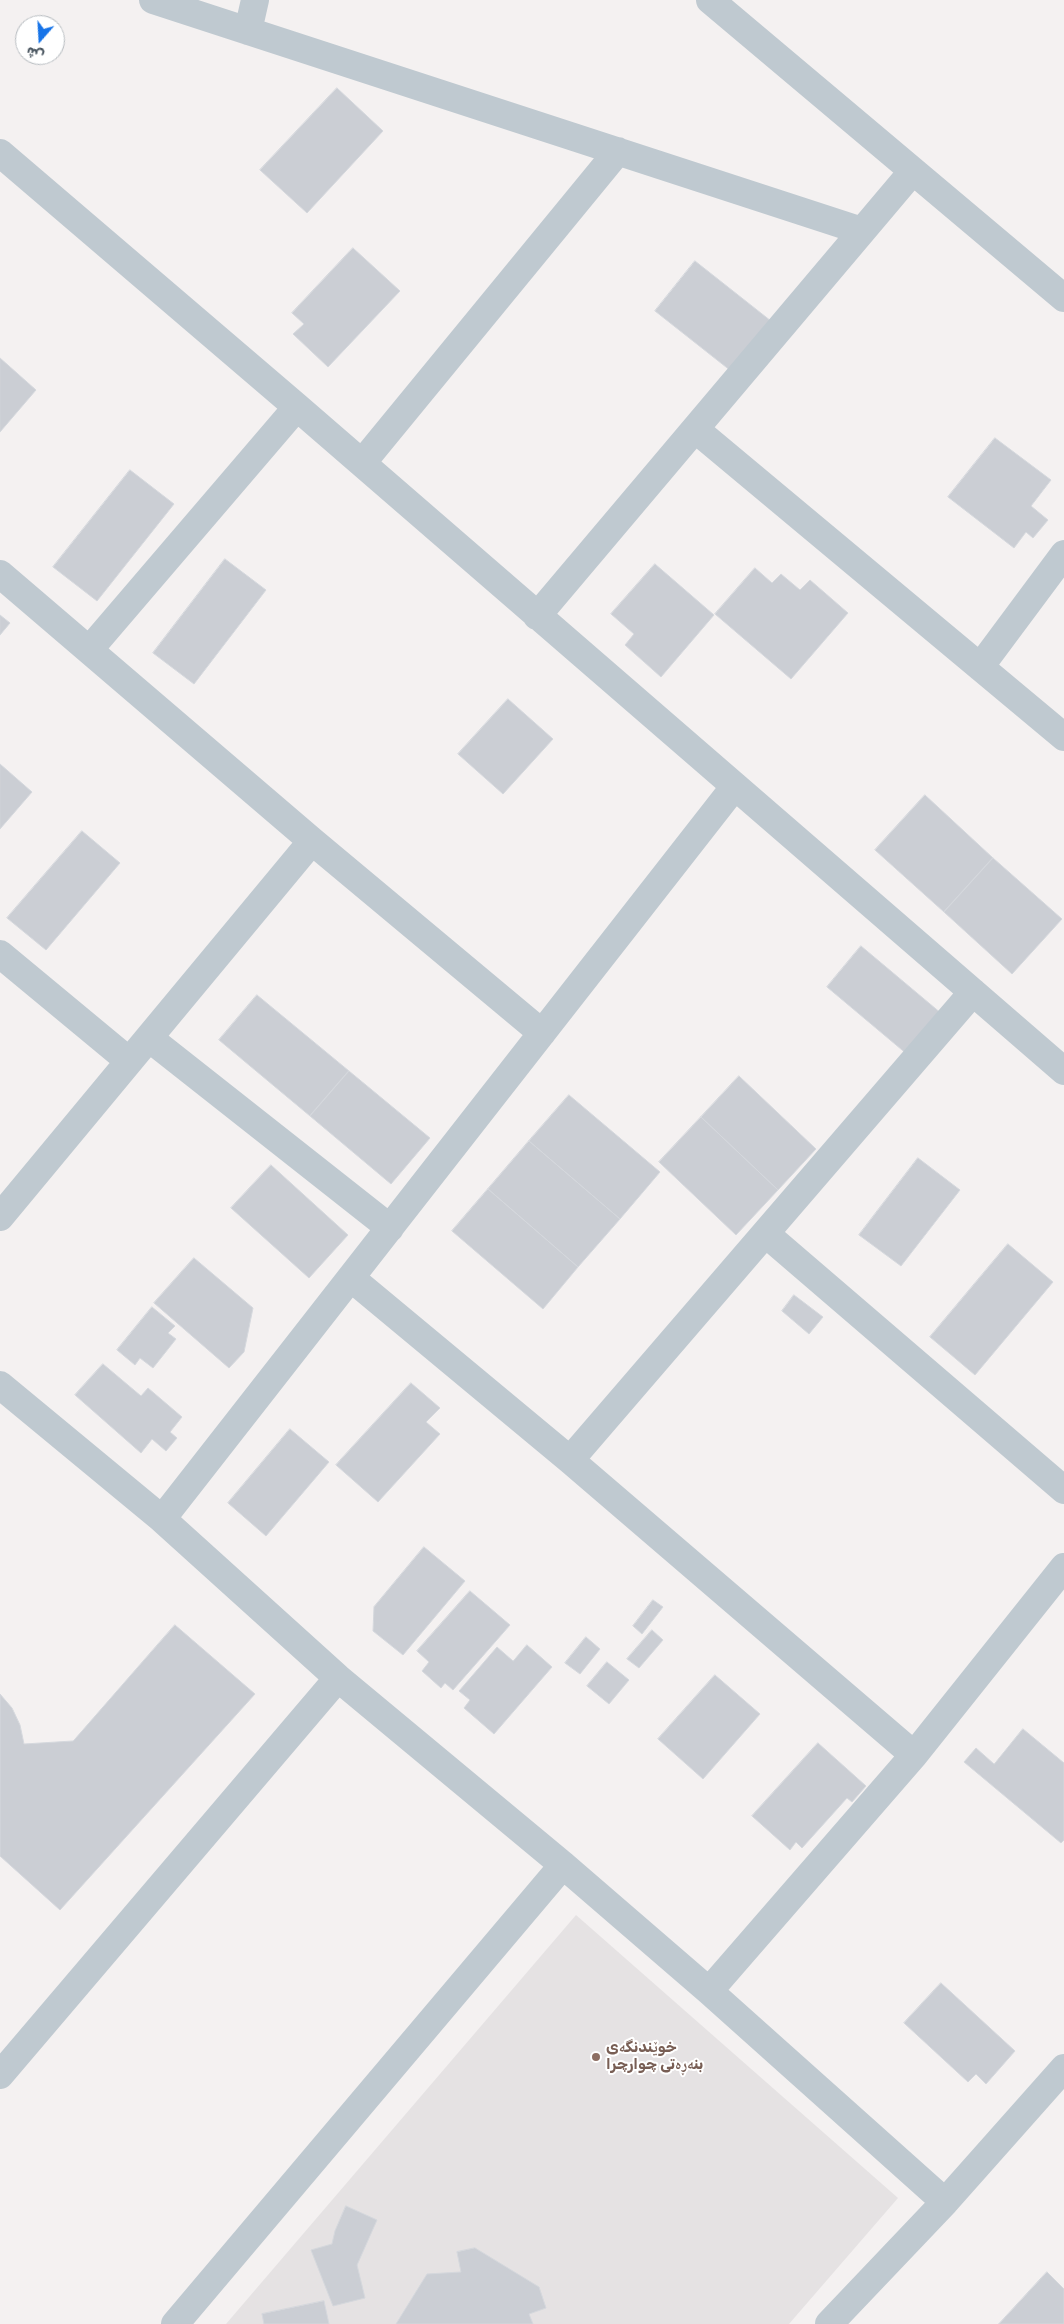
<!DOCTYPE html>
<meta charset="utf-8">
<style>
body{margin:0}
#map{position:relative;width:1064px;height:2324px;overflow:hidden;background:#f4f1f1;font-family:Rubik,"Noto Naskh Arabic",sans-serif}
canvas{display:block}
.north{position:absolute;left:15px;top:15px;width:50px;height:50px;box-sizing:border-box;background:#fff;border:1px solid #b6bbbf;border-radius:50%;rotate:199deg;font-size:14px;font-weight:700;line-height:20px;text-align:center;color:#49555f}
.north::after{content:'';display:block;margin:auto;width:18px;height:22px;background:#1774e8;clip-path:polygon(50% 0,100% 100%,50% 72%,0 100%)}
</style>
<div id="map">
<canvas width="1064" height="2324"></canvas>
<div class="north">ش</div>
</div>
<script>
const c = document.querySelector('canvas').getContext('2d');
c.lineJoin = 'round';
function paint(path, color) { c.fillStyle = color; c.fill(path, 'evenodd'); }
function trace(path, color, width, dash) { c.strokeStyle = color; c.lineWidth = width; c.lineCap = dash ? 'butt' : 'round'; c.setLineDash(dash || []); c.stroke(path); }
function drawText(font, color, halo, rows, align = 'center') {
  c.font = font + ' Rubik,"Noto Naskh Arabic",sans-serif'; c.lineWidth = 4; c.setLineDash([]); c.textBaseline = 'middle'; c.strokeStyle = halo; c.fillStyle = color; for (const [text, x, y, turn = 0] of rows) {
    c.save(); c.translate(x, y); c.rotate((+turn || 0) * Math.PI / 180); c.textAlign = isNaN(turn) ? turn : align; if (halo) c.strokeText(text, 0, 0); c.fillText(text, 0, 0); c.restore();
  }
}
paint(new Path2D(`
 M576 1915 898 2198 789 2324H226Z`), '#e5e2e3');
const building = new Path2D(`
 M337 88 383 131 307 213 260 170Z
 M353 248 400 291 328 367 293 334 304 324 292 313Z
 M695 261 771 321 731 371 655 311Z
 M0 358 36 390 0 432Z
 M995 438 1051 480 1031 506 1048 520 1033 538 1026 532 1014 548 948 497Z
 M130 470 174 504 97 601 53 567Z
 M225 559 266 590 194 684 153 653Z
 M655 564 714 615 661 677 625 645 634 634 611 614Z
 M755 568 772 583 781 574 800 590 810 580 848 613 791 679 715 614Z
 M0 615 10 623 0 635Z
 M508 699 553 739 503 794 458 754Z
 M0 764 32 792 0 829Z
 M925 795 993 858 944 912 875 850Z
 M82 831 120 863 46 950 7 918Z
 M993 858 1062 919 1012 974 944 912Z
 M861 946 942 1014 908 1055 827 987Z
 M257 995 349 1071 310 1116 219 1040Z
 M349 1071 430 1138 391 1184 310 1116Z
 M739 1076 816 1149 778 1190 701 1117Z
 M569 1095 660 1172 620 1219 529 1141Z
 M701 1117 778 1190 736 1235 659 1162Z
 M529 1141 620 1219 578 1267 488 1189Z
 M918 1158 960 1190 901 1266 859 1235Z
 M271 1165 348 1235 309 1278 231 1208Z
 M488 1189 578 1267 543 1309 452 1231Z
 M1008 1244 1053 1282 975 1375 930 1337Z
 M194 1258 253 1308 244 1352 229 1368 154 1303Z
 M794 1295 823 1317 809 1334 782 1311Z
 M152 1307 175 1326 168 1333 176 1339 153 1368 140 1358 135 1365 117 1350Z
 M103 1364 141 1396 148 1388 182 1417 170 1432 177 1438 166 1451 152 1439 141 1453 75 1395Z
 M411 1383 440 1408 426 1422 440 1434 378 1502 336 1465Z
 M290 1429 329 1462 266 1536 228 1503Z
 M424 1547 465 1581 403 1655 373 1631 374 1607Z
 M470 1591 510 1625 453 1690 445 1683 441 1688 422 1671 429 1662 417 1651Z
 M653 1600 663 1607 642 1634 633 1626Z
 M175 1625 255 1694 60 1910 0 1856V1694L12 1708 20 1725 24 1744 73 1741Z
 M652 1630 663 1640 639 1668 627 1659Z
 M586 1637 600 1649 580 1674 565 1663Z
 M527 1645 552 1667 494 1734 464 1708 470 1700 459 1691 497 1647 513 1661Z
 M607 1662 629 1680 609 1704 587 1686Z
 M715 1675 760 1714 703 1779 658 1739Z
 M1023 1729 1064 1763V1840L1061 1843 964 1762 976 1748 994 1764Z
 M818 1743 866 1786 852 1802 847 1798 802 1848 796 1842 790 1850 752 1816Z
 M941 1983 1015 2051 986 2084 976 2074 968 2082 904 2023Z
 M346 2206 377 2220 357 2265 365 2298 333 2306 311 2250 332 2244 335 2231Z
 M475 2248 539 2287 546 2308 529 2314 533 2324H396L427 2274 461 2272 457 2252Z
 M1047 2272 1064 2289V2324H999Z
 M324 2301 329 2324H264L262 2314Z`);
paint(building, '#cbced4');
trace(building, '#d5d8dd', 1);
trace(new Path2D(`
 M153 0 862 231
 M710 0 1064 298
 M248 31 255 0
 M0 153 297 407 1064 1071
 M695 429 1064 737
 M362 463 618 151
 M0 574 312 841 542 1033
 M537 616 912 172
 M89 650 297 407
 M980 667 1064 554
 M0 954 129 1061
 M149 1038 390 1228
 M0 1217 312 841
 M766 1234 1064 1490
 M351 1278 570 1460 914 1755
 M0 1385 162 1519 338 1678 563 1865 709 1991 945 2202
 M570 1460 973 992
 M162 1519 735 786
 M709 1991 914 1755 1064 1567
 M0 2075 338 1678
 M175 2324 563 1865
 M829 2324 945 2202 1064 2068`), '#bfc9d0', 28);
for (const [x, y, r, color] of [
 [596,2057,5,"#8d6e63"]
]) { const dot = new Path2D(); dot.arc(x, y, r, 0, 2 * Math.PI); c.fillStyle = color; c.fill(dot); trace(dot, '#fff', 2); }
drawText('bold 15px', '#785e54', '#fff', [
 ["خوێندنگەی",606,2048],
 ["بنەڕەتی چوارچرا",606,2065]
], 'left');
</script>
